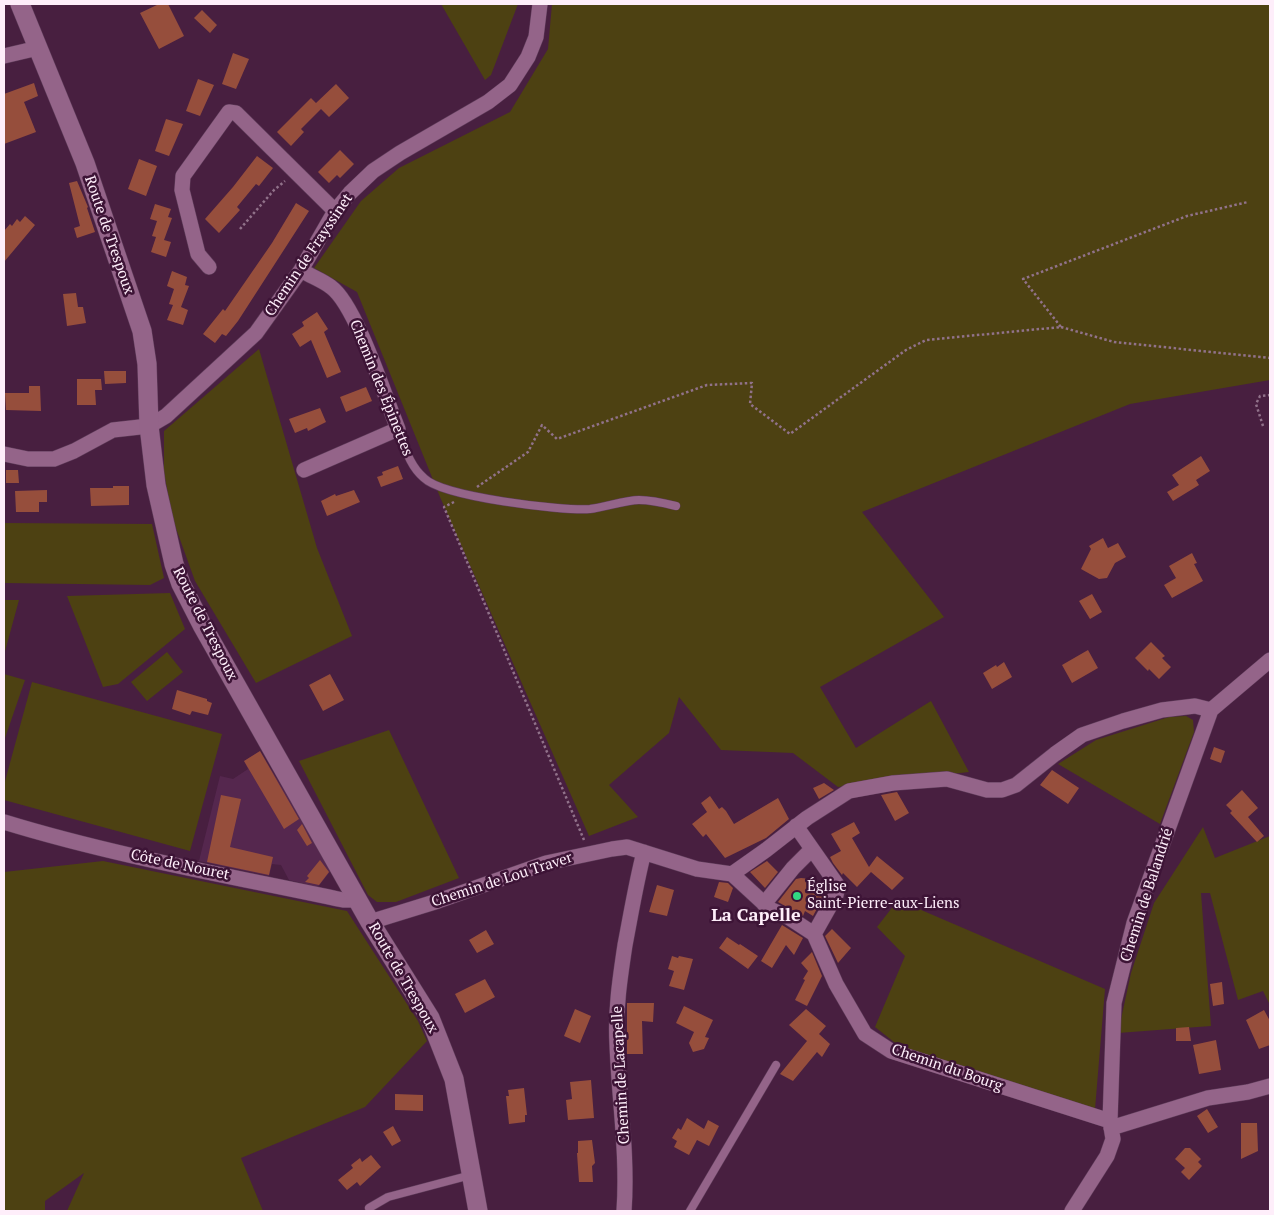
<!DOCTYPE html>
<meta charset="utf-8">
<style>
body{margin:0}
#map{position:relative;width:1274px;height:1215px;overflow:hidden;background:#481f40;font-family:"PT Serif",serif}
canvas{display:block}
.frame{position:absolute;inset:0;border:5px solid #feeefa;pointer-events:none}
</style>
<div id="map">
<canvas width="1274" height="1215"></canvas>
<div class="frame"></div>
</div>
<script>
const c = document.querySelector('canvas').getContext('2d');
c.lineJoin = 'round';
function paint(path, color) { c.fillStyle = color; c.fill(path, 'evenodd'); }
function trace(path, color, width, dash) { c.strokeStyle = color; c.lineWidth = width; c.lineCap = dash ? 'butt' : 'round'; c.setLineDash(dash || []); c.stroke(path); }
function drawText(font, color, halo, rows, align = 'center') {
  c.font = font + ' "PT Serif",serif'; c.lineWidth = 5; c.setLineDash([]); c.textBaseline = 'middle'; c.strokeStyle = halo; c.fillStyle = color; for (const [text, x, y, turn = 0] of rows) {
    c.save(); c.translate(x, y); c.rotate((+turn || 0) * Math.PI / 180); c.textAlign = isNaN(turn) ? turn : align; if (halo) c.strokeText(text, 0, 0); c.fillText(text, 0, 0); c.restore();
  }
}
paint(new Path2D(`
 M260 751 332 869 318 887 289 880 281 865 272 864 269 876 199 861 220 776 233 779 248 769 244 761Z`), '#55274e');
paint(new Path2D(`
 M441 4H518L491 75 485 80Z
 M552 4H1270V380L1130 404 862 512 944 617 820 687 856 748 931 701 969 772 838 787 793 753 721 750 679 697 669 733 609 785 638 817 589 836 440 497 357 292 314 268 361 201 399 168 510 112 548 49Z
 M259 349 317 548 352 636 256 683 195 581 173 520 164 473V431Z
 M4 523 152 524 164 578 150 585 4 583Z
 M170 593 185 629 118 684 103 687 67 596Z
 M4 600H19L4 655Z
 M167 652 183 672 147 701 131 682Z
 M4 674 25 680 4 741Z
 M32 682 222 734 190 851 4 800V785Z
 M1186 716 1193 720 1194 732 1160 824 1058 764 1096 740 1169 717Z
 M389 730 459 878 396 902H377L368 895 299 761Z
 M1203 827 1215 858 1270 836V1005L1263 991 1238 1000 1210 893H1201L1211 1026 1118 1033 1131 973 1154 903Z
 M103 861 347 911 418 1021 427 1041 365 1107 241 1158 263 1211H67L84 1173 45 1201V1211H4V872Z
 M898 900 1105 989 1095 1109 899 1046 875 1027 905 956 877 927Z`), '#4d4112');
paint(new Path2D(`
 M159 4H168L184 36 159 49 140 13Z
 M202 10 217 25 210 33 194 18Z
 M233 53 249 59 236 89 222 84Z
 M198 79 214 85 200 116 186 111Z
 M34 83 38 96 24 102 36 132 4 144V94Z
 M336 84 349 98 329 117 321 109 301 129 304 132 291 146 277 132 311 98 316 103Z
 M166 119 183 124 169 156 155 151Z
 M340 150 354 164 340 178 337 175 329 183 318 172Z
 M257 156 273 168 259 186 256 184 237 207 240 210 219 233 205 219 233 187Z
 M139 159 157 166 146 196 128 189Z
 M77 181 88 207 87 208 95 232 77 238 74 228 80 226 69 183Z
 M296 203 309 211 238 321 226 336 222 334 215 343 203 334 223 309 225 311 272 243Z
 M155 204 171 209 168 217 172 218 164 240 171 242 166 257 151 252 156 237 152 236 157 221 150 219Z
 M25 216 35 225 4 262V231L10 224 12 226 17 219 20 222Z
 M172 271 187 277 185 285 189 286 181 307 188 310 183 325 167 320 173 305 169 304 174 289 167 286Z
 M76 293 78 307H83L86 323 67 326 63 294Z
 M317 312 328 329 324 332 341 372 327 378 311 340 300 347 292 334 304 326 302 322Z
 M104 371H126V383L105 384Z
 M77 379H101L102 390H95L96 405H77Z
 M29 386H40L41 411 6 410 5 393H29Z
 M366 387 372 401 346 412 340 397Z
 M320 408 326 422 308 431 307 428 295 433 289 419Z
 M1201 456 1210 471 1196 480 1199 485 1173 501 1167 492 1179 485 1172 475Z
 M398 466 403 479 381 487 377 477 383 475 382 472Z
 M6 470H18L19 483H6Z
 M113 486H129V505L91 506 90 488H113Z
 M47 490V502H39V512H16L15 491Z
 M354 490 360 502 327 516 321 501 335 494 336 496Z
 M1103 538 1108 548 1118 543 1126 557 1115 563 1107 578 1099 579 1081 569 1091 549 1089 546Z
 M1192 553 1197 563 1194 564 1203 581 1172 598 1164 585 1176 578 1169 566Z
 M1092 594 1102 612 1090 619 1079 601Z
 M1151 642 1165 656 1162 658 1171 667 1159 679 1149 669 1148 671 1135 658Z
 M1088 650 1098 668 1072 683 1062 665Z
 M1004 662 1012 677 992 689 983 673 996 665 997 667Z
 M330 674 344 700 323 711 309 685Z
 M177 690 207 699V701L212 703 208 715 192 711 190 715 172 709Z
 M1214 747 1225 751 1221 763 1210 759Z
 M260 751 299 819 284 829 244 761Z
 M1052 770 1079 788 1068 804 1040 785Z
 M824 783 834 790 819 799 813 788Z
 M1242 790 1258 808 1248 817 1264 836 1257 842 1230 813 1232 811 1226 805Z
 M897 792 909 813 895 821 881 795Z
 M221 795 241 799 230 847 273 857 269 875 207 862Z
 M710 796 719 809 722 807 726 811 734 824 778 798 789 819 766 838 725 858 706 834 703 837 692 824 707 812 701 803Z
 M854 822 860 833 852 838 869 867 877 856 904 878 892 890 871 872 857 887 843 873 842 875 833 863 830 857 841 851 831 834Z
 M302 824 312 843 307 846 297 830Z
 M320 860 329 872 319 885 305 882 309 878 307 876Z
 M767 861 778 872 765 888 750 872Z
 M801 878 811 879 828 888 813 916 805 911 803 916 778 902 796 879Z
 M719 882 728 883 733 888 728 902 714 897Z
 M657 885 674 890 667 916 649 912Z
 M782 925 803 938 794 955 786 945 772 968 761 961Z
 M832 929 851 948 838 963 825 936Z
 M486 930 494 944 477 953 469 940Z
 M727 937 739 945 740 944 758 956 748 969 719 948Z
 M812 952 822 976 807 1006 795 1000 805 980 803 979 808 971 801 963Z
 M672 956 678 958 679 956 693 959 684 990 669 986 674 971 668 969Z
 M485 979 495 997 465 1013 455 994Z
 M1222 982 1224 1004 1213 1006 1210 984Z
 M627 1003H654L653 1022 642 1021 643 1054H627Z
 M684 1006 713 1020 705 1037 709 1038 704 1049 693 1052 689 1043 694 1032 676 1023Z
 M575 1009 591 1016 580 1043 564 1036Z
 M806 1009 826 1026 819 1034 830 1044 822 1057 817 1052 793 1081 780 1074 807 1041 789 1025Z
 M1264 1010 1270 1021V1045L1259 1049 1246 1020Z
 M1189 1027 1191 1041H1176V1028Z
 M1216 1040 1221 1070 1199 1074 1193 1045Z
 M591 1080 594 1118 568 1120 566 1100 572 1099 570 1082Z
 M524 1088 527 1115H525V1122L509 1124 506 1096H509L508 1090Z
 M395 1094 423 1095V1111L395 1110Z
 M1207 1109 1218 1127 1208 1133 1197 1116Z
 M687 1118 704 1129 708 1120 719 1126 709 1146 697 1140 689 1155 674 1147 677 1141 672 1138 678 1128 681 1130Z
 M1241 1123H1257L1258 1151 1241 1159Z
 M393 1126 401 1141 392 1146 383 1132Z
 M592 1140 595 1163 592 1166 593 1182H579L577 1153H578V1141Z
 M1185 1148H1190L1201 1159 1198 1162 1202 1166 1189 1180 1181 1172 1185 1168 1175 1159Z
 M371 1155 381 1167 360 1186 357 1182 347 1190 338 1180 353 1168 351 1165 360 1158 362 1162Z`), '#964e3c');
const service = new Path2D(`
 M398 429C405 447 409 465 424 478 443 497 561 511 590 509 605 507 626 500 639 500 652 500 664 503 676 506
 M369 1208 388 1197 471 1175
 M690 1211 776 1065`);
const minor = new Path2D(`
 M4 56 38 48
 M209 267 198 254 182 190 183 176 229 112 236 113 335 211
 M301 270C310 276 322 280 331 287 356 305 385 397 398 429L304 470
 M4 454 28 459H54L74 451 113 430 149 426 166 416 256 333 301 270 335 211 350 193 373 171 400 153 488 102 510 85 528 57 536 37 540 4
 M4 822C115 856 230 876 343 900H351L357 898
 M732 874 770 909 788 917 814 934 836 895 838 886 796 826
 M764 904 793 868 812 849
 M370 922 438 901 546 863 612 849 627 847 697 869 732 874 766 850 807 818 849 791 893 783 947 779 987 790H1002L1016 785 1055 754 1082 735 1123 721 1162 710 1195 706 1211 710
 M814 934 836 984 865 1034 891 1051 1110 1121
 M1111 1128 1208 1098 1248 1092 1270 1086
 M624 1211C628 1155 619 1100 617 1044 615 1011 620 978 625 945 631 914 636 883 644 852
 M1072 1211 1107 1156 1113 1139 1110 1121 1114 1003 1134 923 1211 710 1270 660`);
const tertiary = new Path2D(`
 M20 4 85 163 142 331 147 364 149 426 156 485 174 564 181 584 202 625 370 922 430 1018 454 1079 478 1211`);
trace(service, '#5f3d5a', 9);
trace(minor, '#5f3d5a', 16);
trace(tertiary, '#5f3d5a', 20);
trace(new Path2D(`
 M240 229 274 190 285 181
 M1061 327 1114 342 1270 358
 M1263 426 1256 404 1260 396 1270 395
 M477 487 528 452 542 425 557 439 707 385 752 383 750 404 790 434 906 350 926 340 1061 327 1023 279 1187 216 1248 202
 M454 502 444 507 584 840`), '#91728a', 2.5, [2.5, 2.5]);
trace(service, '#946489', 8);
trace(minor, '#946489', 15);
trace(tertiary, '#946489', 19);
for (const [x, y, r, color] of [
 [797,896,5,"#32d882"]
]) { const dot = new Path2D(); dot.arc(x, y, r, 0, 2 * Math.PI); c.fillStyle = color; c.fill(dot); trace(dot, '#3d1436', 2); }
drawText('15px', '#feeefa', '#3d1436', [
 ["Route de Trespoux",109,235,71],
 ["Chemin de Frayssinet",309,255,-56],
 ["Chemin des Épinettes",381,388,68],
 ["Route de Trespoux",205,624,63],
 ["Côte de Nouret",180,865,12],
 ["Chemin de Lou Traver",502,880,-18],
 ["Chemin de Balandrié",1147,895,-72],
 ["Route de Trespoux",403,978,60],
 ["Chemin du Bourg",947,1068,19],
 ["Chemin de Lacapelle",621,1075,-93]
]);
drawText('15px', '#feeefa', '#3d1436', [
 ["Église",807,887],
 ["Saint-Pierre-aux-Liens",807,904]
], 'left');
drawText('bold 18px', '#feeefa', '#3d1436', [
 ["La Capelle",756,916]
]);
</script>
